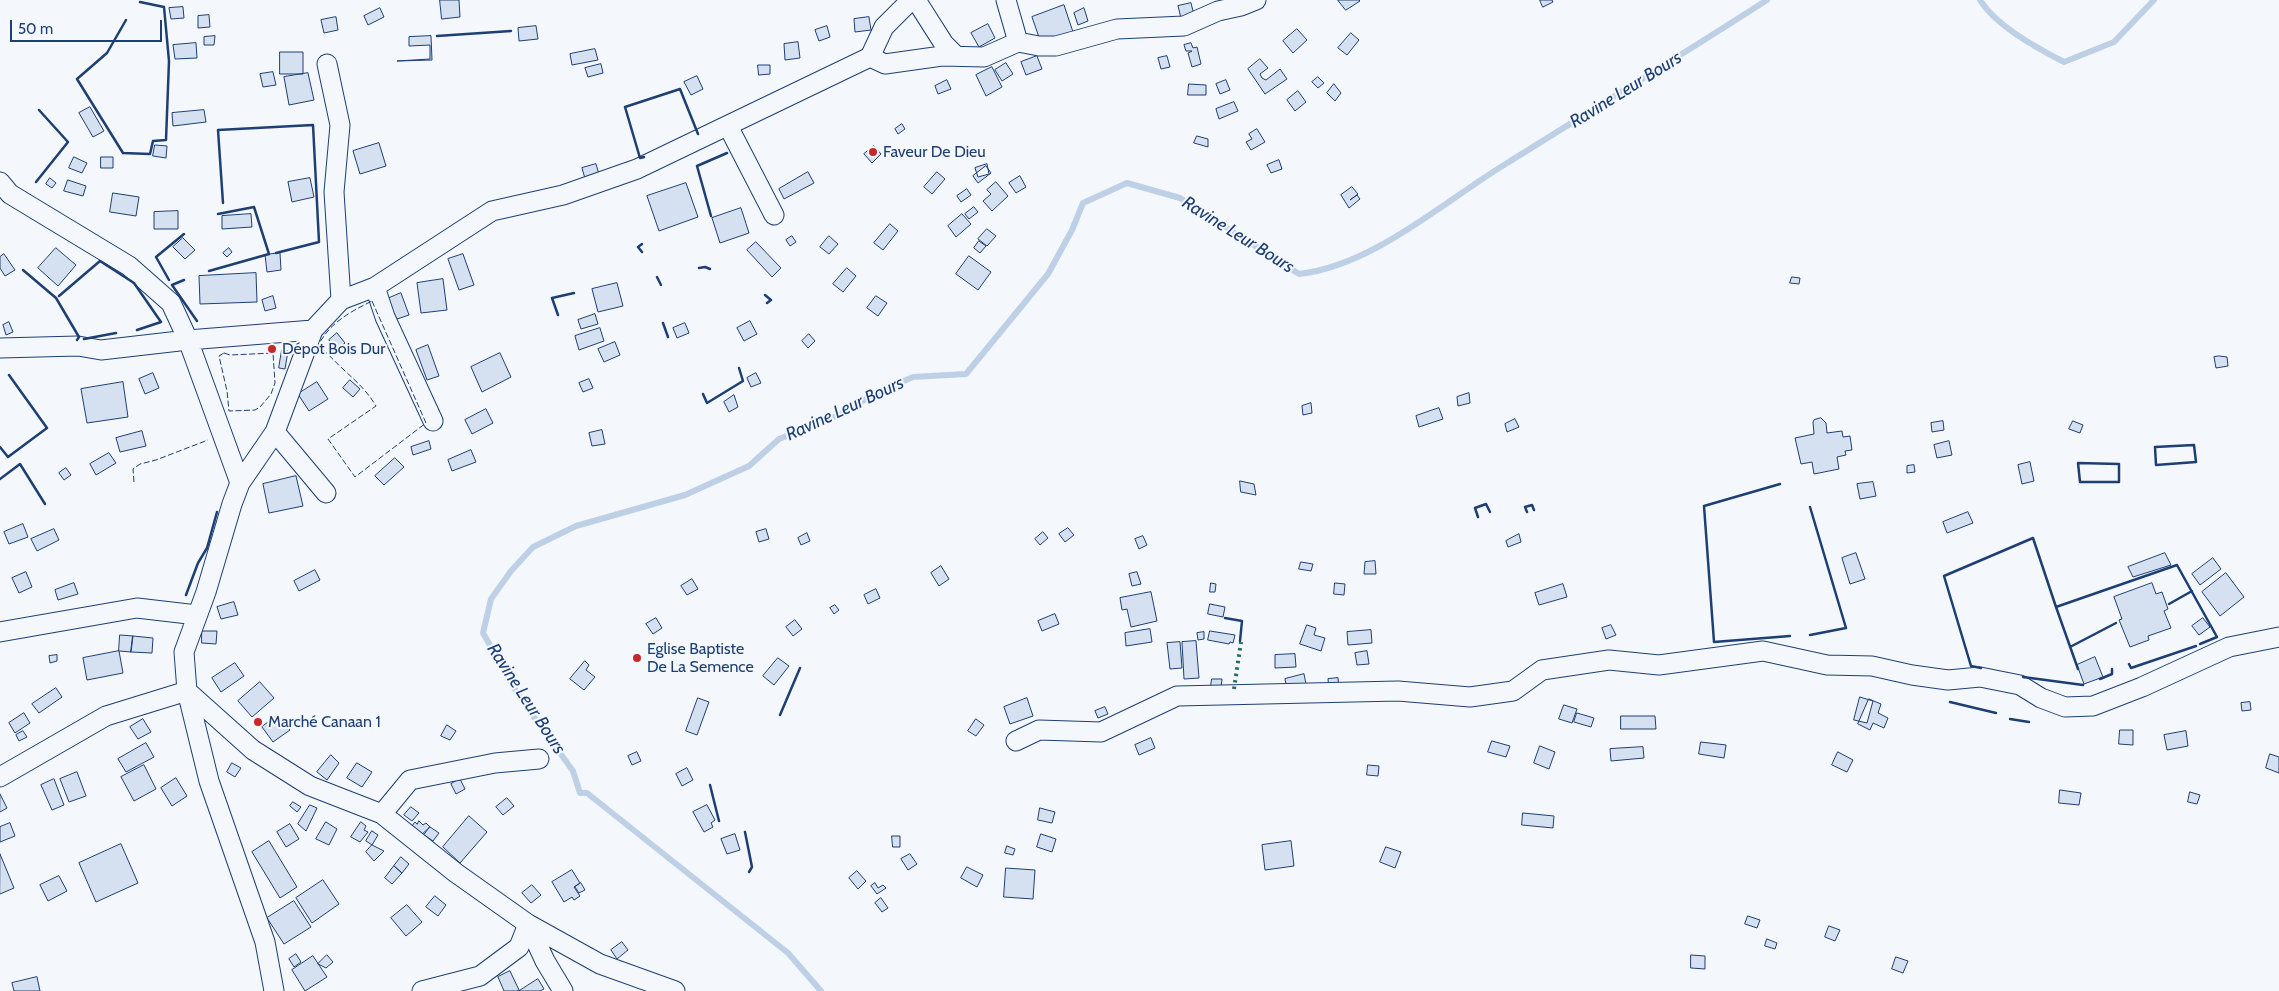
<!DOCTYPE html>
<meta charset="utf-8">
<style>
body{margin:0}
#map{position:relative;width:2279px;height:991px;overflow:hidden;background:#f4f7fb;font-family:Cabin,sans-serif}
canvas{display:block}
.scale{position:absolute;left:10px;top:20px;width:152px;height:22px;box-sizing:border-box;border:2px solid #1d3f73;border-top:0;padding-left:6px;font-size:15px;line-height:18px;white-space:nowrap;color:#1d3f73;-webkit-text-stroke:4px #f4f7fb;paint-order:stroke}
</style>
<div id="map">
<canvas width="2279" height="991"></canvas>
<div class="scale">50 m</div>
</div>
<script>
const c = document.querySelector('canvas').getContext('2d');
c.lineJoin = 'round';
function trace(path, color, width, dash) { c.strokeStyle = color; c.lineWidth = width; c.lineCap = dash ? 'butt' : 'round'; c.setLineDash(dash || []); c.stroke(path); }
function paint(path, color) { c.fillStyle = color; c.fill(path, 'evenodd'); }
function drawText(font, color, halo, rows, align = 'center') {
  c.font = font + ' Cabin,sans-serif'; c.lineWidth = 4; c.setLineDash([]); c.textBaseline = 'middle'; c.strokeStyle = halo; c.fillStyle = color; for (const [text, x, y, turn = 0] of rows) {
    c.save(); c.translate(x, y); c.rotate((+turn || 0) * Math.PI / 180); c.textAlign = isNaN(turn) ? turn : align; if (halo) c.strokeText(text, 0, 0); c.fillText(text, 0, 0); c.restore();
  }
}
trace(new Path2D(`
 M1980 0C1996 26 2037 48 2064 62L2114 42 2154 0
 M821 991 788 953 587 793H580L573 771 519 696 483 633 491 599 511 571 533 547 576 526 685 495 749 466 779 439 841 414 876 393 913 377 966 374 1048 274 1072 230 1083 203 1127 183 1180 198 1299 274C1372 266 1442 203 1504 165 1592 110 1680 56 1767 0`), '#bed0e5', 6);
const building = new Path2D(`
 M440 0H459L460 17 442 19Z
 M1338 0H1359L1360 1 1346 10Z
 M1540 0H1552L1553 2 1543 7Z
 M1191 3 1194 15 1181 18 1178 6Z
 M1064 5 1074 35 1041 43 1032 17Z
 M183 7 184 18 171 19 169 8Z
 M380 8 384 17 368 25 364 16Z
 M1084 8 1088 21 1078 25 1074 13Z
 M209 15 210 27 198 28V16Z
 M336 17 338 30 324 33 321 20Z
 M869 17 871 30 855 32 854 19Z
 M988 24 995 38 979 47 971 33Z
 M536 26 538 39 519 41 518 28Z
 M827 26 830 37 819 41 815 30Z
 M1297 29 1307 40 1293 53 1283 41Z
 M1351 33 1359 40 1347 55 1338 48Z
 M215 36 214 45H204V37Z
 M431 36 432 60 397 61 430 59V45L409 46V37Z
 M798 42 800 58 785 60 784 44Z
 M196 43 197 58 175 59 173 45Z
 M1191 43 1193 48 1197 47 1201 64 1192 67 1188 53 1192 51H1186L1184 45Z
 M595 49 598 60 572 65 570 54Z
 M280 52H303V74H280Z
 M1037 56 1042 69 1026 75 1021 62Z
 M1167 56 1170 67 1161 69 1158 58Z
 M1260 59 1268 68 1260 74 1262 78 1266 80 1280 69 1287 79 1265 94 1248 69Z
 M1006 63 1013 74 1002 81 995 70Z
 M601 64 603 73 588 77 585 68Z
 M758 65H770V74L759 75Z
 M992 67 1002 87 986 96 976 75Z
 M273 72 276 85 263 87 260 74Z
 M308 73 314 100 289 105 284 77Z
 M697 76 703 89 691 95 684 82Z
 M1318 77 1324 83 1318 88 1312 82Z
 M947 80 951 89 938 94 935 86Z
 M1226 80 1230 90 1220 94 1216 84Z
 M1189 84 1206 85V95H1188Z
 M1334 84 1341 93 1335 101 1327 93Z
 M1298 91 1306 102 1295 111 1287 100Z
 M1234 102 1238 111 1219 119 1216 109Z
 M90 107 104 131 93 137 79 113Z
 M204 110 206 122 173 126 172 113Z
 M902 124 905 129 898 134 895 129Z
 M1257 129 1265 142 1251 150 1246 142 1252 139 1249 134Z
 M1197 136 1208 139V147L1194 143Z
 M379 143 386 166 360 174 353 151Z
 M155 145 167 146 166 158 153 156Z
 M874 146 881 154 872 163 864 154Z
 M74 157 87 163 82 173 69 168Z
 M101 157H113V168H101Z
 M1279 160 1282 169 1271 173 1267 165Z
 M596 164 600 178 586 182 582 168Z
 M987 164 989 174 978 177 975 168Z
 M986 166 991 173 978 183 973 176Z
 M808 172 814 183 784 199 779 189Z
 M937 172 945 179 932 194 924 187Z
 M1020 176 1026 187 1016 193 1009 183Z
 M50 178 56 183 52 188 46 184Z
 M310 178 314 197 292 202 288 182Z
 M68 180 86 186 83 196 64 191Z
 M996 182 1008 196 992 211 983 201 991 194 987 190Z
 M686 183 698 217 659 231 647 196Z
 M1352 187 1358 194 1350 200 1357 195 1360 199 1349 208 1341 195Z
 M967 189 971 195 961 202 957 196Z
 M113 193 139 197 136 216 110 212Z
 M974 207 978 212 969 219 965 214Z
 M741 208 749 233 720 243 712 218Z
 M178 211V229H154V212Z
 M251 214 252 227 222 229V216Z
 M962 214 971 224 956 237 948 226Z
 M890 224 898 231 883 250 874 243Z
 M987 229 996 236 987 246 978 239Z
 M792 236 796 242 790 246 786 240Z
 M829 236 838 244 829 254 820 247Z
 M183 238 195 250 185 259 173 247Z
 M979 241 986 246 980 253 974 248Z
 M756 242 781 268 772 277 747 250Z
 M56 248 76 265 58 286 38 268Z
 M229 248 232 252 227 257 223 253Z
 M280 253 281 270 267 272 265 255Z
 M4 254 15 270 5 276 0 268V257Z
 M463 254 474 285 459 290 448 259Z
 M969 256 991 272 978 290 956 274Z
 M847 268 856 276 843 292 833 284Z
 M256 273 257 302 200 304 199 276Z
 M1792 277 1800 278 1799 284 1790 283Z
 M443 279 447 310 421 313 417 283Z
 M617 283 623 306 598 312 592 289Z
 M401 293 409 315 394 320 387 299Z
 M273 296 276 308 265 311 262 300Z
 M876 296 887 303 878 316 867 308Z
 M595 314 598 324 581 329 578 320Z
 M750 321 757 334 744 341 737 328Z
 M9 322 13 332 6 335 3 325Z
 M685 323 689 333 677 338 673 328Z
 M600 328 604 341 579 350 575 336Z
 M337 333 345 343 337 350 329 340Z
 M809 334 815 341 808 348 802 341Z
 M615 342 620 355 604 362 598 349Z
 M428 345 439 376 427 380 416 350Z
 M282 350 288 351 285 369 279 368Z
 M500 353 511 377 482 392 471 367Z
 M2219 356 2227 357 2228 366 2216 368 2214 357Z
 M153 373 159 388 145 394 139 379Z
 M756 373 761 383 751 387 747 378Z
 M589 379 593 388 583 392 579 383Z
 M350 380 360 389 353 397 343 388Z
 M123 382 128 417 87 423 81 389Z
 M317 382 328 399 309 411 298 394Z
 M1469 393 1470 403 1458 406 1457 397Z
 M734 395 738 407 729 412 724 402Z
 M1311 403 1312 413 1303 415 1302 406Z
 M1439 408 1443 419 1419 427 1416 416Z
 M486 409 493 423 472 434 465 420Z
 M1821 418 1826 423 1827 433 1842 431 1843 437 1850 436 1852 450 1845 451 1846 455 1837 457 1839 469 1814 474 1812 462 1801 464 1795 438 1814 434 1813 422 1814 420Z
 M1515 419 1519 427 1507 432 1505 424Z
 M1943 421 1944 430 1932 432 1931 423Z
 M2073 421 2083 425 2080 433 2069 429Z
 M602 430 605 444 592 446 589 433Z
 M142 431 146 446 120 452 116 438Z
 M429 441 431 449 413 455 411 447Z
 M1949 441 1952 455 1937 458 1934 445Z
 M471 450 476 462 452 471 448 460Z
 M109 453 116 463 96 475 90 464Z
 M395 458 404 467 384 485 375 476Z
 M2030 462 2034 481 2022 484 2018 465Z
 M1914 465 1915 472 1907 473V466Z
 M66 468 71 475 64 480 59 473Z
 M296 476 303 506 269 513 263 484Z
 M1240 481 1254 484 1256 495 1241 492Z
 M1873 482 1876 496 1860 499 1857 484Z
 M1968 512 1973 523 1947 533 1943 522Z
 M23 524 28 537 9 544 4 532Z
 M1068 528 1074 535 1065 542 1059 534Z
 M54 529 59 540 37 551 31 539Z
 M766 529 769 539 759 542 756 532Z
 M1043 532 1048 538 1040 545 1035 539Z
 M807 533 810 541 801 545 798 538Z
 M1519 534 1521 542 1508 547 1506 541Z
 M1143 536 1147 545 1139 549 1135 539Z
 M1856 553 1865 579 1850 584 1842 558Z
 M2165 553 2171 565 2133 577 2128 567Z
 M2213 558 2221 569 2200 585 2192 574Z
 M1375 561 1376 574H1364L1365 562Z
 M1301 562 1313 564 1311 571 1299 569Z
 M941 566 949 579 939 586 931 573Z
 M315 570 320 580 299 591 294 581Z
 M26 572 32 587 19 593 12 578Z
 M1137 572 1141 584 1132 586 1129 574Z
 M2226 573 2244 597 2220 616 2202 592Z
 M692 579 698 589 687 595 681 586Z
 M74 583 78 594 58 600 55 590Z
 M1211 583 1216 584 1215 592H1210Z
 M1335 583 1345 584 1344 595 1334 594Z
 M2152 583 2156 594 2162 592 2168 609 2164 611 2171 628 2148 636 2149 640 2130 647 2119 620 2122 619 2114 597Z
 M1563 584 1567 597 1539 605 1535 593Z
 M876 589 880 598 868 604 864 595Z
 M1151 592 1157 621 1131 627 1127 609 1122 610 1120 598Z
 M234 602 238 615 221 619 217 607Z
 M1210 604 1225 607 1223 617 1208 614Z
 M835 605 839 610 834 614 830 608Z
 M1055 614 1059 624 1042 631 1038 621Z
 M656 618 662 628 653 634 646 624Z
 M2203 618 2210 627 2199 635 2192 626Z
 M795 620 802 629 793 636 786 627Z
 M1307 625 1316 628 1314 635 1325 638 1321 651 1300 644Z
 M1611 625 1616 635 1606 639 1602 628Z
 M1150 629 1152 642 1126 646 1125 633Z
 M1371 630 1372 643 1348 645 1347 632Z
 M202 631H217L216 644 202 643Z
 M1210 631 1235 635 1233 643 1230 642 1229 644 1208 640Z
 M1204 632V639L1198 640 1197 633Z
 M120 635 133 636 131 652 119 651Z
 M133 636 153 638 152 653 131 652Z
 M1196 641 1199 678 1184 679 1182 642Z
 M1180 642 1182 668 1170 669 1167 643Z
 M119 651 123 673 87 680 83 658Z
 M1367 651 1369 664 1357 665 1355 653Z
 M1295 654 1296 667 1275 668V655Z
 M57 655V661L50 663 49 656Z
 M2095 657 2103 677 2084 684 2077 665Z
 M778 658 789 666 774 685 763 676Z
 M585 661 589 665 586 670 595 677 584 690 570 679Z
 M235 663 244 676 221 692 212 678Z
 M1304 674 1306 684 1287 689 1285 679Z
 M1338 678 1339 689 1329 690 1328 679Z
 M1212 679H1222L1221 687 1211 686Z
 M260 682 274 698 252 717 238 701Z
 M56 688 62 697 39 713 32 704Z
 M1860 697 1873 701 1867 723 1854 720Z
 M698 698 709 702 697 735 686 731Z
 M1027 698 1033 716 1010 724 1004 707Z
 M1869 699 1881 704 1878 713 1888 718 1884 728 1873 723 1870 730 1858 724Z
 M2250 702 2251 710 2242 711 2241 703Z
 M1564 705 1577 709 1572 723 1559 719Z
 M1105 707 1108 714 1098 718 1095 711Z
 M24 713 30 723 15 733 9 723Z
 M1577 713 1594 718 1591 727 1574 722Z
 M278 715 290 730 273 742 262 727Z
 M1621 716H1655L1656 729H1621Z
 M143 719 151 732 138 739 130 727Z
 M976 719 984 725 976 736 968 731Z
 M447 725 456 731 450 740 441 736Z
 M2120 730H2133V745L2119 744Z
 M23 731 27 737 19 741 16 735Z
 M2186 731 2188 746 2167 750 2164 735Z
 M1151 738 1155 748 1139 755 1135 745Z
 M1492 741 1510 746 1506 757 1488 752Z
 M1701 742 1726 745 1724 758 1699 754Z
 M146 743 154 757 126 772 118 759Z
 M1540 746 1555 752 1549 769 1534 763Z
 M1643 747 1644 758 1611 761 1610 749Z
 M637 752 641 761 632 765 628 756Z
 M1838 752 1853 760 1847 772 1832 765Z
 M2270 754 2279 757V773L2266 768Z
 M331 755 339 763 327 780 317 772Z
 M232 763 241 768 235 777 227 772Z
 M357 763 372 772 362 787 347 778Z
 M144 765 156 789 134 801 121 777Z
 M1368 765 1379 766 1378 776 1367 775Z
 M687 768 693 780 682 786 676 774Z
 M77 772 86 796 69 802 60 779Z
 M176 778 187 796 172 806 161 788Z
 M54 779 64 805 52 810 41 785Z
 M460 779 465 789 456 794 451 784Z
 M2060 790 2081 793 2079 805 2059 803Z
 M2190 792 2200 795 2197 804 2188 802Z
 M0 794 7 808 0 812Z
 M507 798 514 806 503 815 496 807Z
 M293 802 301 807 297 812 290 806Z
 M310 805 317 808 306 831 298 824Z
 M707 805 715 820 711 823 713 827 704 832 693 812Z
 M411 807 419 813 412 821 404 815Z
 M1040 808 1055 812 1052 823 1038 820Z
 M1523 813 1554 816 1553 828 1522 825Z
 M469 816 487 832 460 863 443 847Z
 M419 821 423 825 426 823 430 827 420 836 411 827 415 822 417 824Z
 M326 822 337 829 329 845 316 839Z
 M361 822 366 826 364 830 368 832 360 842 351 837Z
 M10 823 15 836 0 842V827Z
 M290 824 299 839 286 847 277 832Z
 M430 827 439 833 433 841 424 835Z
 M372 831 378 835 372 845 366 841Z
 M735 834 740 850 727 854 721 839Z
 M1041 834 1056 839 1052 852 1037 847Z
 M892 836H900V847H893Z
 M269 841 297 887 280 898 252 852Z
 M1291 841 1294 866 1265 870 1262 845Z
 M121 844 138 883 96 902 79 863Z
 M372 845 384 851 374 861 366 852Z
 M1007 846 1015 849 1013 855 1005 853Z
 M1386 847 1401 852 1395 868 1380 862Z
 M0 854 14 888 0 894Z
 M910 854 917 864 908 870 901 859Z
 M401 857 409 864 402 873 394 866Z
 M394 866 402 873 392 884 385 878Z
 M967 867 983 875 977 887 961 878Z
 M1006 868 1035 870 1033 899 1004 897Z
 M572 870 580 883 574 887 580 896 574 900 572 897 564 902 552 882Z
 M857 871 866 881 858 889 849 878Z
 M59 876 67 891 48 901 40 885Z
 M323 880 339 904 312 923 296 898Z
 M581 883 585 890 579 893 575 887Z
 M875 883 878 888 883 885 886 888 877 894 871 886Z
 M532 885 541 895 531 903 522 893Z
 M435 896 446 905 438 916 426 907Z
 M881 898 888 908 882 912 875 903Z
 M294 901 311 927 284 944 267 918Z
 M407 905 422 922 406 936 391 918Z
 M1748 916 1760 920 1757 928 1745 924Z
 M1829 926 1840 930 1835 941 1825 937Z
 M1767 939 1777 943 1775 949 1765 946Z
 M622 942 628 950 617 959 611 950Z
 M296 954 301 962 294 967 289 959Z
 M327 955 333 962 326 968 318 964Z
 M1691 955 1705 956V969L1691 968Z
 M313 956 327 977 305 991 292 970Z
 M1896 957 1908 961 1903 973 1892 969Z
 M510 971 519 990 517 991H504L498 977Z
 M37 977 40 991H14L12 983Z
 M538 979 544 989 540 991H519Z`);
paint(building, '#d5e0f0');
trace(building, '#1d3f73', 1);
const street = new Path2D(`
 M916 0 944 44 956 56
 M1006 0 1018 42
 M870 57 885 64 942 56 984 57 1018 42 1039 46H1056L1117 29 1184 26 1218 11 1241 6 1256 0
 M327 64 340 125 334 192 341 300
 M728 126 774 215
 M0 182 10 194 129 266 171 303 188 340 240 483
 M375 287 385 317 433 421
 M0 348 78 346 101 350 188 340 313 330
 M275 432 326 493
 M0 632 137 608 197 615
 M1016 741 1039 730 1101 732 1177 696 1398 691 1470 697 1513 691 1542 670 1609 660 1659 665 1763 651 1827 665 1872 666 1912 675 1948 680 1980 677 2020 685 2041 698 2065 707 2093 706 2142 687 2229 647 2279 637
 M0 777 106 716 187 691 253 750 310 786 382 814 456 873 528 924 600 964 675 991
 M382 814 410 780 495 763 539 759
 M528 924 545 961 563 991
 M274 991 265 942 209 781 187 691 184 652 206 592 232 504 240 483 275 432 313 330 341 300 375 287 492 211 563 195 637 169 870 57 884 27 911 0
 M422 991 480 976 519 947 528 924`);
trace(street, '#1d3f73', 21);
trace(street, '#f4f7fb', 19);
trace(new Path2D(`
 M1234 689 1241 642`), '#2c6c60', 4, [2.5, 4]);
trace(new Path2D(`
 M372 301 426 423 355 477 328 439 376 406C367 391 357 382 344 370 335 362 328 353 318 346 329 323 350 312 372 301Z
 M224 353 230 355 273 353 275 383 271 394 260 407 255 410 229 411 227 391 219 356Z
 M134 482 133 469 140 464 156 460 208 440`), '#1d3f73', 1, [6, 2.5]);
trace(new Path2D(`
 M126 20 107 53 77 79 123 153 150 154 153 141 166 140 169 61 164 7 140 2
 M437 36 511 31
 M644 157 640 158 625 107 680 89 698 134
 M36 182 68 142 39 110
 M223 203 218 130 313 125 319 242 276 253
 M711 216 697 166 727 153
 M642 252 638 247 642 244
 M699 268 705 267 710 269
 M23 270 56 298 79 337 77 340
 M209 271 269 254 254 207 218 214
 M657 277 661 285
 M169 280 156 257 184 234
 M184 280 172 285 197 321
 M765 295 771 300 767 303
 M59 296 100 261 134 283 161 322 137 330
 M558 315 552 298 574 293
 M663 323 668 337
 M84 339 116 333
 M703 394 707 403 743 381 739 368
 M2194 445 2196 462 2156 465 2155 447Z
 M0 447 8 457 47 428 9 375
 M2078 463 2119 464V482H2080Z
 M0 479 20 464 45 504
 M1780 484 1704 506 1714 642 1790 636
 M1810 507 1846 628 1810 635
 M1527 512 1525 507 1532 505 1534 510
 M1478 517 1475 508 1486 504 1490 512
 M186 595 198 563 207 548 217 512
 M2169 604 2192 591
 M1225 618 1242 621 1240 641
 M2070 647 2116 623
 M2129 664 2131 668 2196 646
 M1981 668 1971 666 1944 576 2033 538 2056 607
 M2078 669 2056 607 2177 565 2217 637 2200 644
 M2023 677 2083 685
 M2100 679 2112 674V669
 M1950 702 1996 713
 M780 715 800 668
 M2010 719 2029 722
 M710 785 719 821
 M745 832 752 867 749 872`), '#1d3f73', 2.5);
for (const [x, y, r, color] of [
 [873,152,5,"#c62828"],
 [272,349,5,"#c62828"],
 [637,658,5,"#c62828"],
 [258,722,5,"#c62828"]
]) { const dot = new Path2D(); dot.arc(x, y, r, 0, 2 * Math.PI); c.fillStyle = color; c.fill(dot); trace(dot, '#f4f7fb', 2); }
drawText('16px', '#1d3f73', '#f4f7fb', [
 ["Faveur De Dieu",883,152],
 ["Dépot Bois Dur",282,349],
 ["Eglise Baptiste",647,649],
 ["De La Semence",647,667],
 ["Marché Canaan 1",268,722]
], 'left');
drawText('italic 18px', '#1d3f73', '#f4f7fb', [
 ["Ravine Leur Bours",1626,90,-32],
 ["Ravine Leur Bours",1238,235,32],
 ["Ravine Leur Bours",845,409,-25],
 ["Ravine Leur Bours",526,699,57]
]);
</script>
